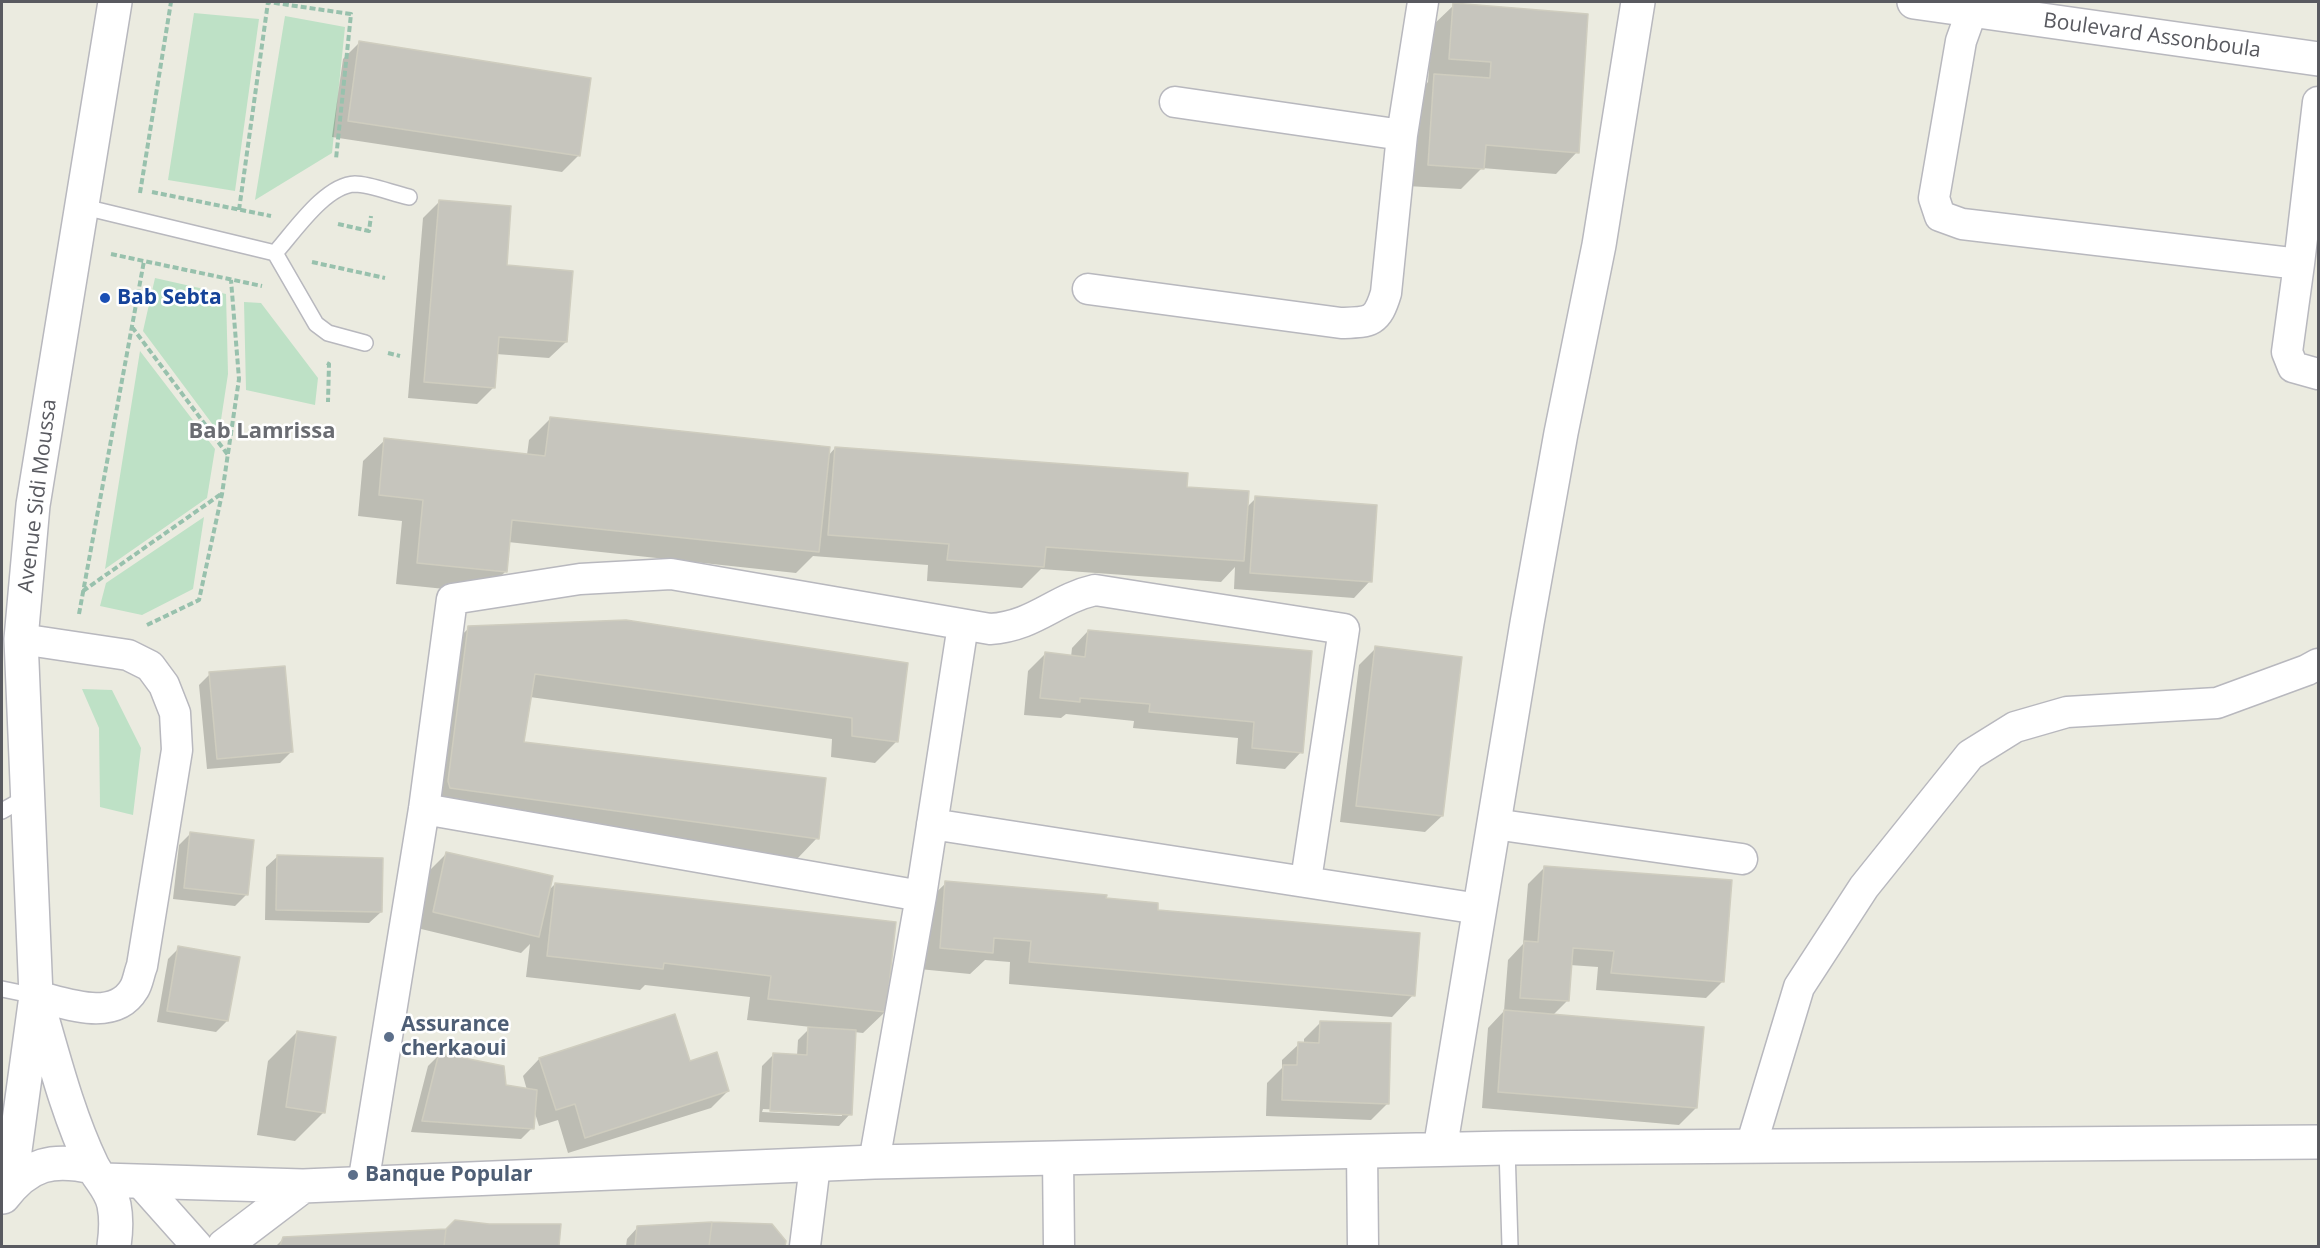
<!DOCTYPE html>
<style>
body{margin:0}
#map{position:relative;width:2320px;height:1248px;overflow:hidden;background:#ebebe0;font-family:"Open Sans",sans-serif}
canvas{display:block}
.frame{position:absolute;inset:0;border:3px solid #595a60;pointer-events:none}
</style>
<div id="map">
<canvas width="2320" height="1248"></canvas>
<div class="frame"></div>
</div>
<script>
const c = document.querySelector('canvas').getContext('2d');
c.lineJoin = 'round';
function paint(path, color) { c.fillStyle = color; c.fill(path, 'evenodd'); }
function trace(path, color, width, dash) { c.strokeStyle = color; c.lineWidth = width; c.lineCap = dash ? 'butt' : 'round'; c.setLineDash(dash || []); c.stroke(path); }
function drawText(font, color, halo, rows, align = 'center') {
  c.font = font + ' "Open Sans",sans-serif'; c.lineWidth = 5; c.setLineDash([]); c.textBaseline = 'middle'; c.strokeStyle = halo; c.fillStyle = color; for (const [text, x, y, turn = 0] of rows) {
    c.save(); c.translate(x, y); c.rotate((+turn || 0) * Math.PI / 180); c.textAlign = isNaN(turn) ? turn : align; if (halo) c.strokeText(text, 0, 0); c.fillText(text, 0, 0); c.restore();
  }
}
paint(new Path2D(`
 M194 13 259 19 235 191 168 180Z
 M285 16 345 27 332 153 255 200Z
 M155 278 226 294 228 374 219 433 143 331Z
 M244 302 261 303 318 378 315 405 246 390Z
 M140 351 215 449 207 498 105 569Z
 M204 517 193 589 142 615 100 606 106 583Z
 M82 689 112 690 141 748 133 815 100 807 99 728Z`), '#bee1c6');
paint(new Path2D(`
 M1454 5 1577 152 1556 174 1482 168 1461 189 1407 186 1413 97 1428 82 1432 26Z
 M360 42 579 155 562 172 332 137 343 59Z
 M439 202 505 267 566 342 549 358 496 354 494 387 477 404 408 398 423 218Z
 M550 419 828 456 835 448 1186 489 1246 508 1256 498 1370 581 1354 598 1234 589 1235 567 1221 582 1041 569 1022 588 927 581 928 565 813 556 796 573 508 542 505 572 484 593 396 584 402 521 358 516 363 461 385 440 527 455 529 440Z
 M469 628 907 665 897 741 875 763 831 757 832 739 530 697 522 743 817 838 796 860 428 809 447 649Z
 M1088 631 1310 652 1301 752 1285 769 1236 764 1238 738 1133 728 1134 721 1066 714 1061 718 1024 715 1028 671 1045 654 1071 657 1072 648Z
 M1376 648 1442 816 1425 832 1340 822 1359 665Z
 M210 674 292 751 280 763 207 769 199 685Z
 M190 834 247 894 235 906 173 899 179 845Z
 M447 853 548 891 555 884 885 1012 863 1033 854 1032 850 1114 839 1126 759 1122 762 1066 773 1055 797 1056 798 1040 811 1027 747 1020 750 997 645 985 640 990 526 977 530 944 521 953 417 928 430 870ZM763 1109 842 1113V1116L762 1112Z
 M278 856 381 912 369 923 265 920 266 867Z
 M1545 867 1722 982 1706 998 1596 990 1598 967 1570 965 1567 1001 1553 1015 1696 1108 1679 1125 1482 1108 1488 1028 1504 1011 1508 960 1523 944 1528 884Z
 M946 883 1156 912 1413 995 1392 1017 1009 984 1010 962 985 960 970 974 919 969 924 904Z
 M179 948 227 1021 216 1032 157 1022 168 959Z
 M1321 1022 1388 1103 1371 1120 1266 1116 1267 1083 1282 1068V1060L1299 1044H1304V1039Z
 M297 1032 324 1112 295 1141 257 1135 268 1061Z
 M439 1055 504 1086 527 1090 523 1076 539 1059 690 1063 728 1091 711 1108 568 1153 558 1120 539 1126 534 1110 532 1128 521 1139 411 1132 428 1066Z
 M489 1225H560L557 1246H276L284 1238 446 1231Z
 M638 1227 784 1241V1246H626L627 1239Z`), '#0003');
const building = new Path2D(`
 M1453 3 1588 14 1579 153 1486 145 1484 169 1428 165 1434 74 1490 78 1491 62 1449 59Z
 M359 41 591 78 580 156 348 121Z
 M439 200 511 206 507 265 573 271 567 342 499 337 495 388 424 382Z
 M550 417 830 447 819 552 512 520 507 572 417 563 423 500 379 495 384 438 545 456Z
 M835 447 1188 473 1187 487 1249 491 1244 561 1046 547 1044 567 947 560 949 544 828 535Z
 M1255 496 1377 505 1372 582 1250 573Z
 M626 620 908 663 898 742 852 736V718L535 674 524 742 826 778 819 839 450 788 448 781 468 626Z
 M1088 630 1312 651 1303 753 1252 748 1254 722 1149 712 1150 704 1080 698V702L1040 698 1045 652 1085 657Z
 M1375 646 1462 657 1443 816 1356 806Z
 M285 666 293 752 217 759 209 672Z
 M190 832 254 840 248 895 184 888Z
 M446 852 553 876 539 937 433 912Z
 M277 855 383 858 382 912 276 910Z
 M1544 866 1732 880 1724 982 1611 973 1614 951 1573 948 1569 1001 1520 998 1524 941 1538 942Z
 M945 881 1107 895 1106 898 1158 903V910L1420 933 1415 996 1029 962 1031 941 994 938 993 953 940 948Z
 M555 883 896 922 886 1012 768 999 771 976 664 963 663 969 547 956Z
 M178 946 240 957 228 1021 167 1011Z
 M1504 1010 1704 1027 1697 1108 1498 1092Z
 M675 1014 690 1061 717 1052 729 1091 585 1138 575 1104 556 1110 539 1058Z
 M1320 1021 1391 1023 1389 1104 1282 1100 1283 1065H1297L1298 1042 1319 1043Z
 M808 1027 856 1030 852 1115 770 1111 773 1053 807 1055Z
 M297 1031 336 1037 325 1113 286 1107Z
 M439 1053 504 1066 506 1085 537 1090 534 1129 422 1121Z
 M455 1220 489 1224H561L559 1246H444L446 1229Z
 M712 1222 709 1246H635L637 1226Z
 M712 1222 772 1224 786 1241 785 1246H709Z
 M446 1229 444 1246H280L283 1237Z`);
paint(building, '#c6c5bd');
trace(building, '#cfcdbf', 1.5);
const service = new Path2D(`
 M80 206 275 253 316 324 328 333 365 343
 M275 253C294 232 325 185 355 184 370 184 394 194 409 197
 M2 811 27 797
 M2 989 36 996
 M1507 1148 1510 1246`);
const minor = new Path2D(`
 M1975 2 1961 41 1934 198 1940 216 1962 224 2299 264 2287 352 2293 367 2318 374
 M1175 102 1402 135
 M2299 264 2318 102
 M1088 289 1341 323C1370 322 1377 323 1386 293L1402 135 1423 2
 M21 639 128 655 150 666 164 685 175 713 177 750 142 966C139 973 138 983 134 989 114 1023 65 1003 36 996
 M424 809 921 896
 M932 824 1479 909
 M1494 824 1742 859
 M1751 1146 1799 987 1864 887 1970 755 2015 727 2067 712 2217 703 2307 670 2318 664
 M1362 1151 1363 1246
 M1058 1158 1059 1246
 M874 1162 921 896 963 625
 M140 1182 197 1246
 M363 1184 424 809 452 599 580 579 671 574 990 629C1035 626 1055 599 1095 590L1344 629 1306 880
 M805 1246 815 1165`);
const tertiary = new Path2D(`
 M1914 2 2318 59
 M40 1011C55 1063 69 1117 92 1165 99 1179 111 1189 114 1205 117 1220 116 1232 114 1246
 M1440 1149 1527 623 1561 433 1599 245 1638 2
 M103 1180 303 1186 874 1162 1507 1148 2318 1142
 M10 1187 36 996 21 639 33 505 115 2
 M3 1197C29 1163 53 1158 93 1167
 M224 1246 303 1186`);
trace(service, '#b8b8be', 18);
trace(minor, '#b8b8be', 33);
trace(tertiary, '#b8b8be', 36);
trace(new Path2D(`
 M152 192 271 216
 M140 193 171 2
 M239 210 268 2 351 14 336 159
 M338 224 369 231 371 216
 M111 254 262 286
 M312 262 385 278
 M132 327 228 455
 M388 353 400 356
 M327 363 329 364 328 402
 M83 591 221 494
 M79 614 144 261
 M147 625 199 600 222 494 239 379 231 280`), '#98c1ad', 4, [6, 3]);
trace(service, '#fff', 15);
trace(minor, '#fff', 30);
trace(tertiary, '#fff', 33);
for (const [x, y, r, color] of [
 [105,298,6,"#1a4fb4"],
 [389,1037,6,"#5c6f8a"],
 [353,1175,6,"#5c6f8a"]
]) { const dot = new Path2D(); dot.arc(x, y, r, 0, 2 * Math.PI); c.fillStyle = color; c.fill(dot); trace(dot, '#fff', 2); }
drawText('21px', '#595a60', '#fff', [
 ["Boulevard Assonboula",2152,36,8],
 ["Avenue Sidi Moussa",38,496,-83]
]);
drawText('bold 21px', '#164399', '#fff', [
 ["Bab Sebta",117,298]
], 'left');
drawText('bold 21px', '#4e5e75', '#fff', [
 ["Assurance",401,1025],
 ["cherkaoui",401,1049],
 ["Banque Popular",365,1175]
], 'left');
drawText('bold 22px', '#6a6c72', '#fff', [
 ["Bab Lamrissa",262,432]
]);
</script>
